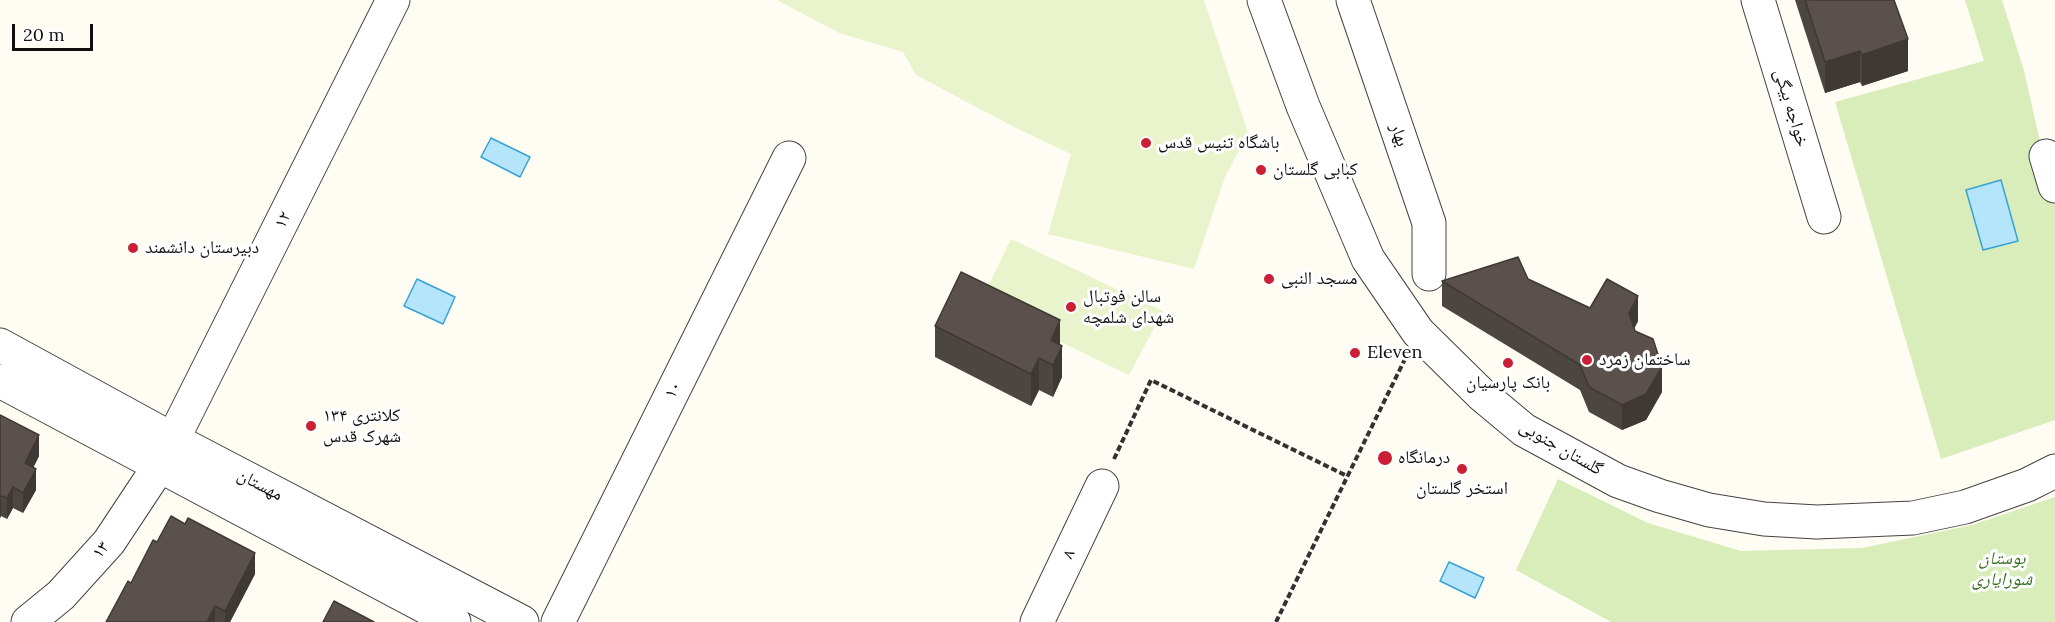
<!DOCTYPE html>
<meta charset="utf-8">
<style>
body{margin:0}
#map{position:relative;width:2055px;height:622px;overflow:hidden;background:#fffcf3;font-family:Lora,serif}
canvas{display:block}
.scale{position:absolute;left:12px;top:24px;width:81px;height:27px;box-sizing:border-box;border:3px solid #101010;border-top:0;padding-left:8px;font-size:18px;line-height:21px;white-space:nowrap;color:#101010;-webkit-text-stroke:4px #fff;paint-order:stroke}
</style>
<div id="map">
<canvas width="2055" height="622"></canvas>
<div class="scale">20 m</div>
</div>
<script>
const c = document.querySelector('canvas').getContext('2d');
c.lineJoin = 'round';
function paint(path, color) { c.fillStyle = color; c.fill(path, 'evenodd'); }
function trace(path, color, width, dash) { c.strokeStyle = color; c.lineWidth = width; c.lineCap = dash ? 'butt' : 'round'; c.setLineDash(dash || []); c.stroke(path); }
function drawText(font, color, halo, rows, align = 'center') {
  c.font = font + ' Lora,"Noto Naskh Arabic",serif'; c.lineWidth = 6; c.setLineDash([]); c.textBaseline = 'middle'; c.strokeStyle = halo; c.fillStyle = color; for (const [text, x, y, turn = 0] of rows) {
    c.save(); c.translate(x, y); c.rotate((+turn || 0) * Math.PI / 180); c.textAlign = isNaN(turn) ? turn : align; if (halo) c.strokeText(text, 0, 0); c.fillText(text, 0, 0); c.restore();
  }
}
paint(new Path2D(`
 M1965 0H2002L2024 71 2055 207V420L1941 459 1835 102 1984 61Z
 M1558 479 1648 523 1741 551 1862 548 1972 525 2055 497V622H1611L1516 570Z`), '#d8edba');
paint(new Path2D(`
 M777 0H1204L1248 133 1225 177 1194 269 1048 234 1071 154 1016 128 916 75 903 52 839 33Z
 M1011 239 1163 311 1129 375 980 303Z`), '#e9f3cc');
const water = new Path2D(`
 M491 138 530 157 520 177 481 157Z
 M2001 180 2018 241 1983 250 1966 190Z
 M417 279 455 297 443 324 404 306Z
 M1449 562 1484 578 1475 598 1440 581Z`);
paint(water, '#b5e5fa');
trace(water, '#37a2d5', 1.5);
const minor = new Path2D(`
 M1264 0 1303 106 1368 259 1418 332 1482 395 1524 430 1618 481 1660 496 1709 510 1764 519 1817 522 1913 518 1965 507 2027 485 2055 471
 M1353 0 1429 223V274
 M1758 0 1824 217
 M2046 156 2055 186
 M0 345 172 439 522 622
 M0 381 454 622
 M28 622 61 595 109 542 160 465 393 0
 M558 622 789 158
 M1037 622 1102 486`);
trace(minor, '#434343', 35);
trace(new Path2D(`
 M1114 459 1151 380 1347 476
 M1276 622 1405 359`), '#323232', 4, [6, 3]);
trace(minor, '#fff', 33);
paint(new Path2D(`
 M1795 0H1894L1908 71 1862 86 1860 82 1825 93Z
 M1528 279 1590 308 1638 321 1634 329 1662 392 1646 420 1622 430 1589 412 1580 390 1442 306V281Z
 M935 326 1060 344 1062 377 1053 397 1039 390 1031 406 935 357Z
 M0 415 39 456 33 468 36 490 23 513 13 508 7 519 1 516 0 518Z
 M255 574 230 622H106L131 583Z`), '#4d4541');
paint(new Path2D(`
 M1908 39V71L1862 86V55Z
 M1860 51V82L1825 93V62Z
 M1638 296V321L1629 338V313Z
 M1060 320V351L1062 346V377L1053 397V365L1051 340Z
 M1039 358V390L1031 406V374Z
 M1662 367V392L1646 420 1622 430V405Z
 M39 435V456L25 484V463Z
 M36 469V490L23 513V493Z
 M13 487V508L7 519V498Z
 M1 496V516L0 518V498Z
 M255 553V574L230 622H225V611Z
 M215 606V622H207Z`), '#3f3835');
const building = new Path2D(`
 M1805 0H1894L1908 39 1862 55 1860 51 1825 62Z
 M1518 257 1528 279 1590 308 1607 279 1638 296 1629 313 1635 331 1653 339 1662 367 1646 394 1622 405 1589 387 1580 365 1442 281Z
 M961 272 1060 320 1051 340 1062 346 1053 365 1039 358 1031 374 935 326Z
 M0 415 39 435 25 463 36 469 23 493 13 487 7 498 1 496 0 498Z
 M171 516 185 524 188 518 255 553 225 611 215 606 207 622H106L128 581 131 583 153 540 157 542Z
 M334 601 374 622H323Z`);
paint(building, '#5a504c');
trace(building, '#3f3835', 1.5);
for (const [x, y, r, color] of [
 [1146,143,6,"#ca1f34"],
 [1261,170,6,"#ca1f34"],
 [133,248,6,"#ca1f34"],
 [1269,279,6,"#ca1f34"],
 [1071,307,6,"#ca1f34"],
 [1355,353,6,"#ca1f34"],
 [1587,360,6,"#ca1f34"],
 [1508,363,6,"#ca1f34"],
 [311,426,6,"#ca1f34"],
 [1385,458,8,"#ca1f34"],
 [1462,469,6,"#ca1f34"]
]) { const dot = new Path2D(); dot.arc(x, y, r, 0, 2 * Math.PI); c.fillStyle = color; c.fill(dot); trace(dot, '#fff', 2); }
drawText('18px', '#101010', '#fff', [
 ["خواجه بیگی",1791,108,73],
 ["بهار",1399,135,71],
 ["۱۲",283,220,-63],
 ["۱۰",673,390,-64],
 ["گلستان جنوبی",1561,448,30],
 ["مهستان",260,485,28],
 ["۱۳",101,550,-51],
 ["۸",1069,554,-64]
]);
drawText('18px', '#101010', '#fff', [
 ["باشگاه تنیس قدس",1158,143],
 ["کبابی گلستان",1273,170],
 ["دبیرستان دانشمند",145,248],
 ["مسجد النبی",1281,279],
 ["سالن فوتبال",1083,297],
 ["شهدای شلمچه",1083,318],
 ["Eleven",1367,353],
 ["ساختمان زمرد",1599,360],
 ["بانک پارسیان",1508,383,"center"],
 ["کلانتری ۱۳۴",323,416],
 ["شهرک قدس",323,437],
 ["درمانگاه",1398,458],
 ["استخر گلستان",1462,489,"center"]
], 'left');
drawText('italic 18px', '#326d1b', '#fff', [
 ["بوستان",2002,559],
 ["شورایاری",2002,580]
]);
</script>
